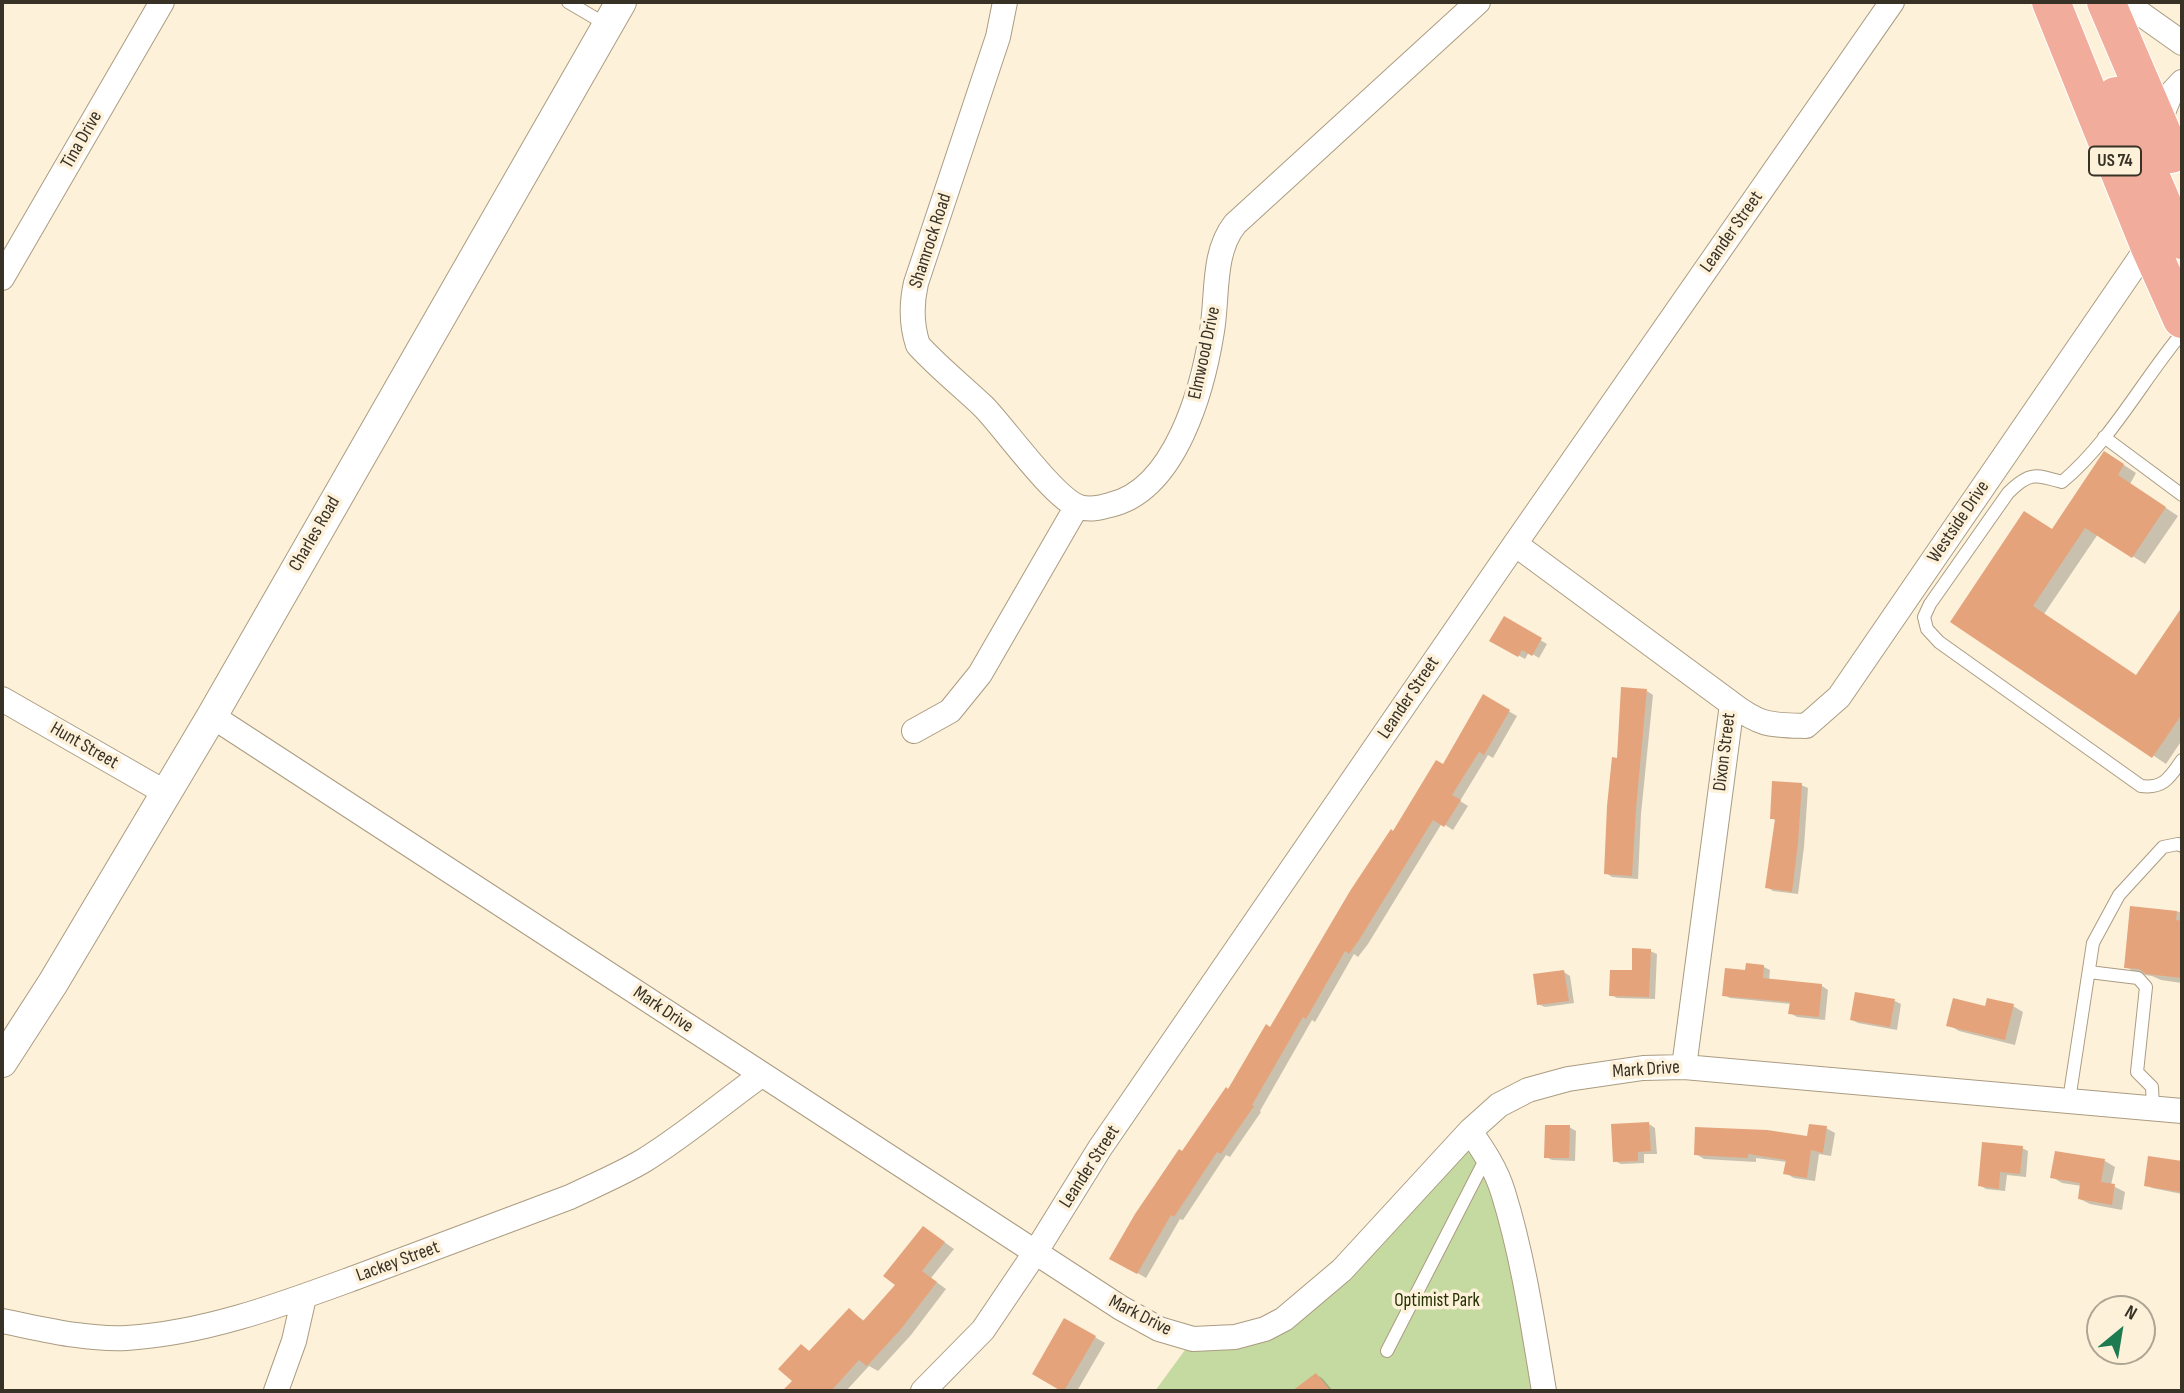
<!DOCTYPE html>
<style>
body{margin:0}
#map{position:relative;width:2184px;height:1393px;overflow:hidden;background:#fdf1da;font-family:"Sofia Sans Condensed",sans-serif}
canvas{display:block}
.frame{position:absolute;inset:0;border:4px solid #383226;pointer-events:none}
.north{position:absolute;left:2086px;top:1295px;width:70px;height:70px;box-sizing:border-box;background:#fdf1da;border:2px solid #aea592;border-radius:50%;rotate:30deg;font-size:19px;font-weight:700;line-height:28px;text-align:center;color:#383226}
.north::after{content:'';display:block;margin:auto;width:24px;height:32px;background:#1e7b50;clip-path:polygon(50% 0,100% 100%,50% 72%,0 100%)}
</style>
<div id="map">
<canvas width="2184" height="1393"></canvas>
<div class="frame"></div>
<div class="north">N</div>
</div>
<script>
const c = document.querySelector('canvas').getContext('2d');
c.lineJoin = 'round';
function paint(path, color) { c.fillStyle = color; c.fill(path, 'evenodd'); }
function trace(path, color, width, dash) { c.strokeStyle = color; c.lineWidth = width; c.lineCap = dash ? 'butt' : 'round'; c.setLineDash(dash || []); c.stroke(path); }
function drawText(font, color, halo, rows, align = 'center') {
  c.font = font + ' "Sofia Sans Condensed",sans-serif'; c.lineWidth = 7; c.setLineDash([]); c.textBaseline = 'middle'; c.strokeStyle = halo; c.fillStyle = color; for (const [text, x, y, turn = 0] of rows) {
    c.save(); c.translate(x, y); c.rotate((+turn || 0) * Math.PI / 180); c.textAlign = isNaN(turn) ? turn : align; if (halo) c.strokeText(text, 0, 0); c.fillText(text, 0, 0); c.restore();
  }
}
paint(new Path2D(`
 M1470 1131 1487 1156 1544 1391H1155L1193 1339 1265 1329Z`), '#c5daa0');
paint(new Path2D(`
 M2118 461 2136 473 2130 484 2178 516 2145 564 2098 534 2044 614 2137 677 2182 610V740L2166 764 1952 621 2053 531Z
 M1504 619 1547 644 1539 658 1529 652 1525 659 1492 641Z
 M1647 691 1653 695 1641 814 1638 879 1612 877 1606 873 1619 760Z
 M1484 697 1517 716 1493 758 1488 755 1460 801 1468 806 1453 830 1442 823 1368 944 1358 957 1354 954 1315 1022 1312 1020 1260 1111 1261 1112 1230 1157 1226 1155 1183 1220 1180 1219 1146 1278 1112 1258 1183 1153 1229 1091 1271 1029 1394 833 1444 766Z
 M1801 785 1808 788 1804 847 1798 894 1773 891 1767 887 1776 821 1772 818Z
 M2132 908 2182 912V983L2161 980 2152 976 2139 974 2126 967Z
 M1650 951 1657 954 1655 999 1617 998 1611 995 1633 972Z
 M1764 967 1770 970 1769 981 1822 986 1828 990 1825 1020 1797 1017 1790 1013 1791 1004 1730 998 1724 995 1747 972Z
 M1564 972 1570 976 1574 1003 1545 1007 1538 1004Z
 M1895 1001 1901 1004 1897 1030 1858 1023 1852 1020Z
 M2182 1002V1026L2180 1025Z
 M2013 1006 2023 1012 2015 1045 1959 1031 1949 1025 1986 1008Z
 M1649 1124 1655 1128 1657 1154H1644V1163L1621 1164 1615 1161Z
 M1569 1127 1576 1131 1575 1161 1552 1160 1546 1157Z
 M1826 1128 1835 1133 1831 1156 1819 1154 1815 1181 1794 1178 1785 1173 1787 1162 1756 1158V1162L1704 1159 1696 1154 1809 1138Z
 M2022 1148 2028 1151 2026 1177 2007 1175 2005 1191 1986 1189 1979 1185Z
 M2150 1158 2182 1163V1194L2152 1188 2146 1185Z
 M2105 1161 2115 1167 2111 1185 2125 1192 2122 1210 2090 1204 2080 1199 2082 1186 2062 1183 2052 1177Z
 M933 1234 954 1249 931 1278 946 1289 911 1335 878 1371 869 1366 846 1391H785L794 1381 801 1346 811 1352 849 1311 865 1321 898 1285Z
 M1065 1320 1105 1343 1077 1391H1065L1034 1374Z
 M1316 1375 1322 1378 1333 1391H1312L1305 1383Z`), '#0003');
paint(new Path2D(`
 M2104 451 2124 464 2118 475 2166 507 2132 558 2085 528 2033 606 2136 675 2182 607V714L2152 758 1950 622 2024 511 2052 529Z
 M1504 616 1542 638 1532 656 1522 650 1518 657 1489 641Z
 M1621 687 1647 689 1636 809 1632 876 1604 874 1607 806 1612 757 1617 758Z
 M1483 694 1510 710 1484 755 1479 752 1452 795 1461 800 1444 827 1433 820 1359 940 1349 954 1345 951 1306 1019 1303 1017 1252 1105 1254 1106 1221 1154 1217 1152 1174 1217 1171 1215 1137 1274 1109 1259 1135 1214 1179 1149 1182 1151 1226 1087 1228 1089 1266 1024 1270 1027 1350 891 1391 829 1393 831 1436 760 1443 764Z
 M1772 781 1802 783 1798 843 1792 892 1765 888 1775 819H1770Z
 M2130 906 2177 911 2176 920 2182 921V978L2146 974 2139 969 2124 968Z
 M1632 948 1651 949 1649 997 1609 996 1610 970H1632Z
 M1746 963 1764 965 1763 978 1822 984 1819 1017 1788 1014 1790 1002 1722 996 1725 968 1745 970Z
 M1564 970 1569 1001 1537 1005 1533 974Z
 M1855 992 1895 999 1890 1027 1850 1020Z
 M1953 998 1985 1006 1987 998 2014 1004 2005 1040 1946 1026Z
 M1649 1122 1651 1151 1638 1152V1161L1613 1162 1611 1124Z
 M1809 1124 1827 1126 1823 1153 1811 1150 1807 1178 1783 1174 1786 1160 1748 1154V1158L1694 1155 1695 1127 1767 1130 1807 1136Z
 M1545 1125H1570L1569 1158H1544Z
 M1982 1142 2023 1146 2020 1174 2000 1172 1999 1189 1978 1186Z
 M2055 1151 2105 1159 2101 1182 2115 1184 2112 1205 2078 1199 2080 1183 2050 1178Z
 M2148 1156 2182 1161 2180 1192 2144 1186Z
 M923 1226 945 1242 922 1271 937 1282 901 1329 867 1366 859 1360 831 1391H782L792 1381 778 1369 801 1344 809 1351 849 1308 863 1321 895 1285 883 1276Z
 M1064 1318 1096 1336 1064 1391H1061L1032 1374Z
 M1316 1373 1331 1391H1292Z`), '#e4a37b');
const service = new Path2D(`
 M568 2 607 25
 M2182 333C2142 381 2111 441 2062 482 2035 474 2029 472 2008 493L1930 604 1924 617 1927 629 1939 642 2141 786C2164 789 2170 777 2182 760
 M2104 437 2182 495
 M2089 972 2138 978 2146 987 2137 1072 2152 1087 2153 1108
 M2069 1100 2093 943 2119 895 2163 847 2178 844 2182 846
 M1387 1351 1487 1156`);
const minor = new Path2D(`
 M1005 2 998 37 916 283C911 305 911 324 918 345 939 368 962 386 984 407 1006 430 1054 498 1079 507 1090 510 1099 508 1110 505 1176 490 1203 388 1212 331 1218 295 1212 253 1235 224L1478 2
 M2124 2 2182 43
 M2158 125 2170 95 2182 82
 M2 278 162 2
 M1515 544 1732 704 1684 1067
 M2 699 166 793
 M1732 704C1761 726 1771 725 1806 726L1839 697 2149 245
 M212 716C516 912 817 1112 1121 1308L1159 1329 1193 1339 1235 1337 1265 1329 1284 1319 1342 1270 1470 1131 1499 1105 1528 1090 1568 1079 1643 1068 1684 1067 2182 1111
 M914 731 950 711 980 674 1077 506
 M1470 1131C1483 1150 1496 1169 1503 1192 1523 1256 1533 1325 1544 1391
 M2 1321C43 1329 85 1340 127 1338 207 1333 283 1304 357 1277 428 1251 499 1224 570 1197 595 1185 619 1175 643 1161 684 1136 721 1104 760 1076
 M276 1391 294 1341 304 1297
 M923 1391 983 1330 1035 1253 1100 1148 1515 544 1892 2`);
const tertiary = new Path2D(`
 M2 1062 53 983 212 716 621 2`);
const trunk = new Path2D(`
 M2051 2 2149 245 2182 319
 M2106 2 2171 154
 M2116 96 2171 224 2182 240`);
trace(service, '#ab9c81', 14);
trace(minor, '#ab9c81', 26);
trace(tertiary, '#ab9c81', 32);
trace(trunk, '#fff', 40);
trace(service, '#fff', 12);
trace(minor, '#fff', 24);
trace(tertiary, '#fff', 30);
trace(trunk, '#f2ac9b', 38);
for (const [x, y, w] of [
 [2115,161,52]
]) { const box = new Path2D(); box.roundRect(x - w / 2, y - 14.5, w, 29, 5); c.fillStyle = '#fdf1da'; c.fill(box); trace(box, '#383226', 2); }
drawText('bold 18px', '#383226', null, [
 ["US 74",2115,161]
]);
drawText('19px', '#383226', '#fdf1da', [
 ["Tina Drive",82,140,-60],
 ["Leander Street",1732,232,-55],
 ["Shamrock Road",931,241,-72],
 ["Elmwood Drive",1205,353,-78],
 ["Westside Drive",1959,522,-56],
 ["Charles Road",315,534,-60],
 ["Leander Street",1409,698,-56],
 ["Hunt Street",84,746,30],
 ["Dixon Street",1725,752,-83],
 ["Mark Drive",663,1010,34],
 ["Mark Drive",1646,1070,-4],
 ["Leander Street",1090,1167,-57],
 ["Lackey Street",398,1262,-20],
 ["Mark Drive",1140,1316,27]
]);
drawText('19px', '#233100', '#fdf1da', [
 ["Optimist Park",1437,1301]
]);
</script>
